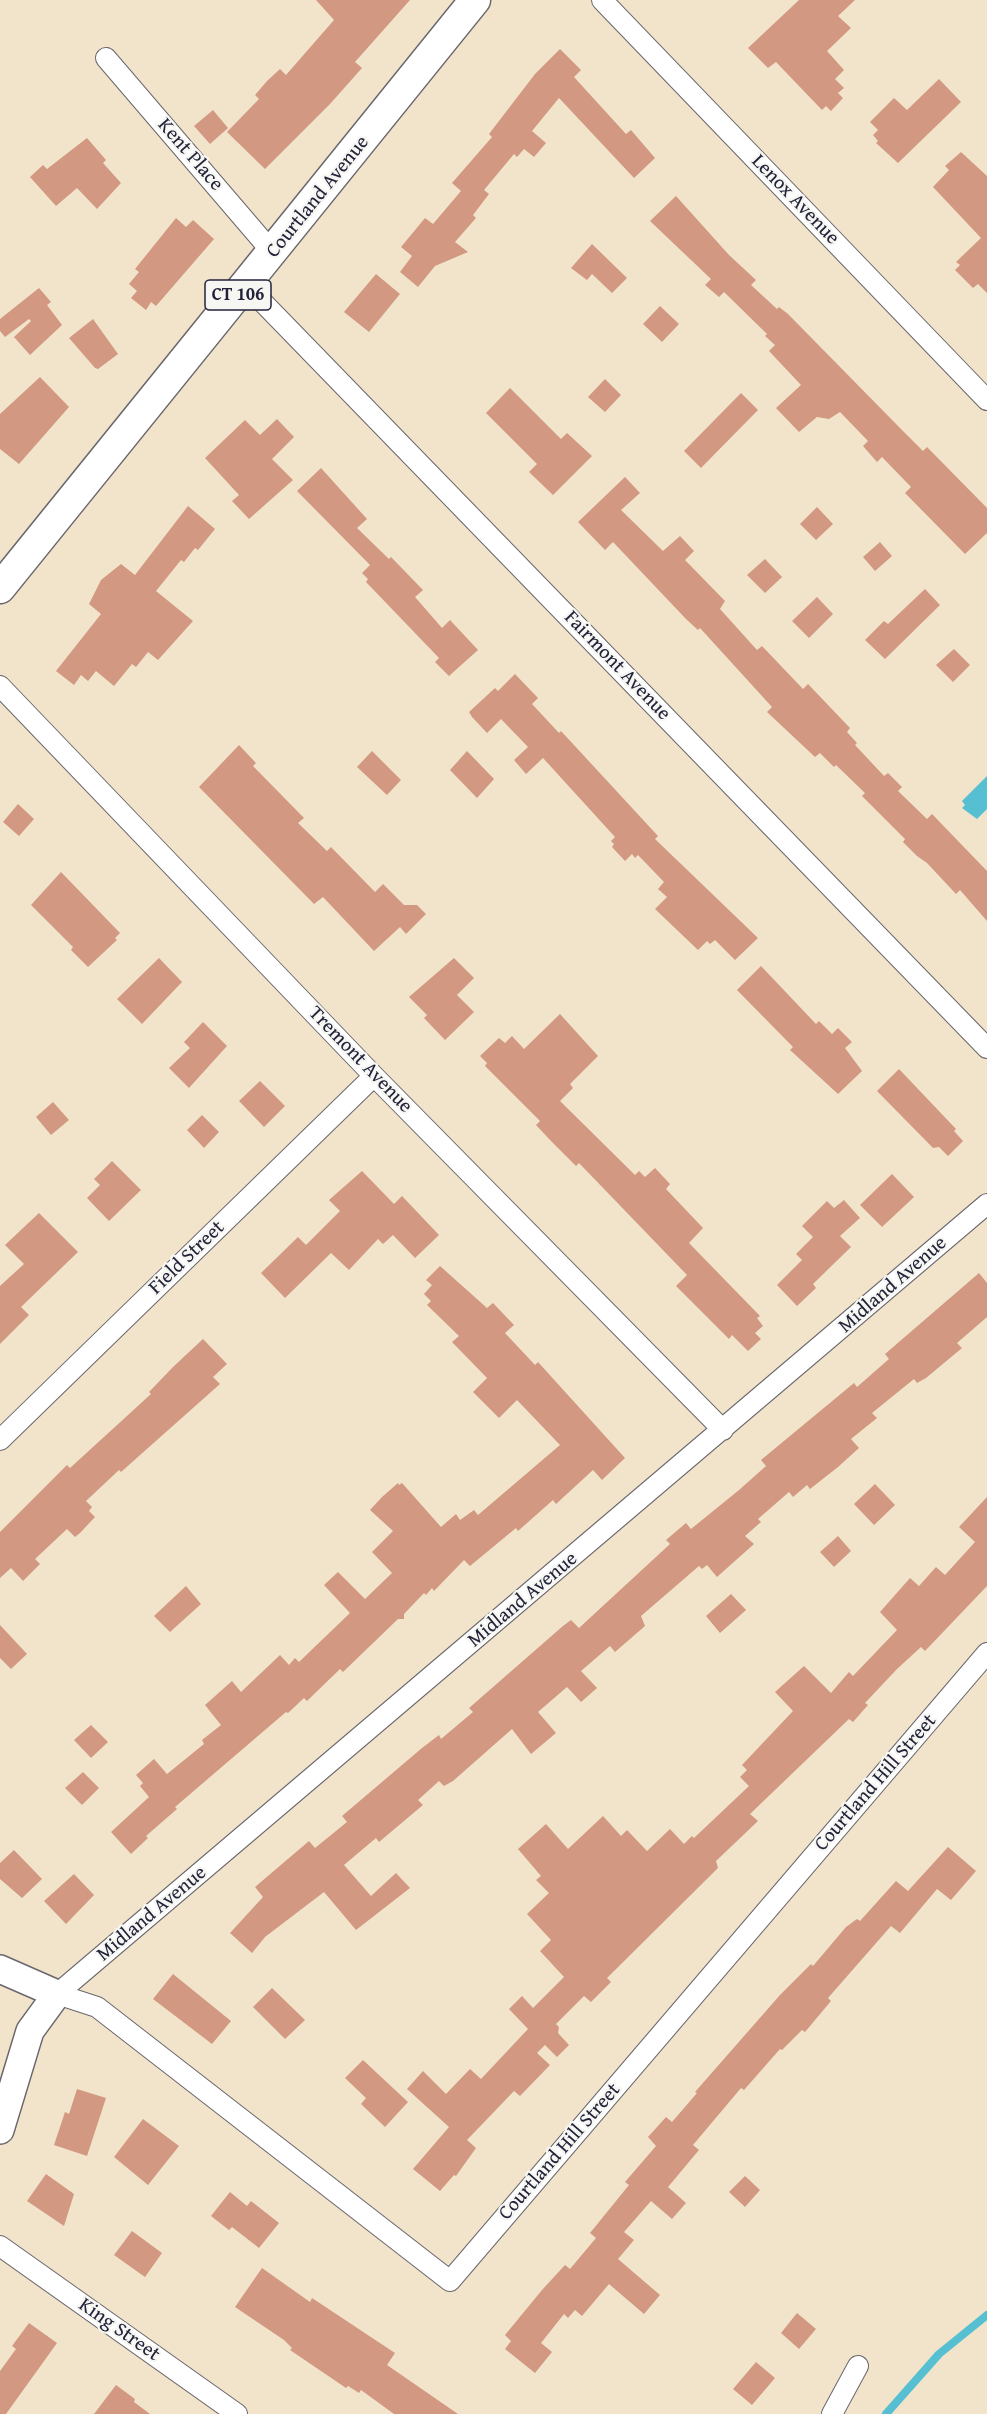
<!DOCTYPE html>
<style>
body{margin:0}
canvas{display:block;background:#f1e4ca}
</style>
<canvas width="987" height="2414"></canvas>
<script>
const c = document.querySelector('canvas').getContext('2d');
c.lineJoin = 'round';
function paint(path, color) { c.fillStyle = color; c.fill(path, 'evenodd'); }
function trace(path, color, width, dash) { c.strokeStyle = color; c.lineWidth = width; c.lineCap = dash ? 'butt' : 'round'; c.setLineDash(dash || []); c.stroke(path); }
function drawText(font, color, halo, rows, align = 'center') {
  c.font = font + ' "Gentium Book Plus",serif'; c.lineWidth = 4.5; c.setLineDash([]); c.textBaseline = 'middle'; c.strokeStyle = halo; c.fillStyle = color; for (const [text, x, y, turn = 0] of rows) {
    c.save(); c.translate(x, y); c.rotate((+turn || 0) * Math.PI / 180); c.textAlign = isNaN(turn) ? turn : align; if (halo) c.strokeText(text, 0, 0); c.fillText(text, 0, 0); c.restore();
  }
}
paint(new Path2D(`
 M987 776V809L977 819 962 808 965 805 962 801Z`), '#56c0d2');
trace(new Path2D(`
 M886 2414 939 2354 987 2315`), '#56c0d2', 8);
paint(new Path2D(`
 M316 0H410L355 62 362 68 330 104 265 169 227 132 259 99 255 95 267 81 280 69 286 75 334 20Z
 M799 0H855L838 16 851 28 827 51 844 70 835 79 844 88 838 93 843 98 831 111 826 106 822 110 776 62 768 68 748 48Z
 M560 49 581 70 574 77 626 134 631 130 655 158 634 178 559 98 532 131 546 143 534 157 524 149 517 157 514 154 484 190 489 194 473 215 476 218 455 242 468 252 435 266 418 287 400 272 412 256 401 247 425 218 433 224 461 191 452 183 492 137 489 134 535 74Z
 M939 79 961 102 898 163 876 143 878 141 873 135 878 130 870 122 894 98 907 110Z
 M213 110 228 128 210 144 194 126Z
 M87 138 106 160 103 163 121 183 97 209 77 188 56 206 30 177 43 165 47 169Z
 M961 152 987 176V293L978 284 973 288 955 270 960 265 956 262 981 238 933 187 949 170 945 166Z
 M676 196 729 255 756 280 751 285 777 309 779 307 788 314 900 428 923 451 927 447 987 508V533L965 554 905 493 911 487 882 457 877 462 863 446 868 441 840 412 829 419 817 417 799 432 776 408 801 385 769 351 775 345 765 336 767 334 724 292 719 297 705 285 711 279 650 221Z
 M176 218 186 227 193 220 214 239 156 306 151 302 146 310 131 298 137 291 129 284 139 272 135 269Z
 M592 244 627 278 612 293 592 274 587 280 571 268Z
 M376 274 400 294 369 332 344 312Z
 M39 288 51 302 47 305 62 325 30 355 14 337 31 321 29 319 5 337 0 331V319Z
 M660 306 679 324 662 342 643 324Z
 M93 319 118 354 98 369 95 368 69 338Z
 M40 377 69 407 19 464 0 449V414Z
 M605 379 621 395 605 412 588 397Z
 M510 388 561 439 567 433 592 456 553 495 529 472 537 464 486 413Z
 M741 393 758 410 701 468 684 451Z
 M277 419 294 437 272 459 293 480 249 519 232 501 239 495 205 458 245 420 260 435Z
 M321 468 367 519 357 528 389 559 391 557 423 590 415 597 442 628 450 620 478 650 449 676 435 662 439 658 366 582 368 579 362 573 370 565 297 491Z
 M625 477 640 493 621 510 663 551 680 536 694 551 685 560 725 601 720 609 757 650 762 646 803 689 808 684 850 728 847 732 857 743 855 745 884 776 888 773 902 787 898 791 927 819 932 814 987 871V921L960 890 956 894 927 863 917 856 903 842 905 839 862 796 865 793 836 765 834 767 820 753 815 757 767 712 772 707 700 628 698 630 686 619 613 542 605 550 578 522Z
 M188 506 215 529 198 550 195 548 184 562 181 560 156 591 193 621 158 660 148 652 136 667 132 664 114 686 96 671 88 681 81 675 74 685 56 671 101 614 89 604 101 580 121 564 135 575Z
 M817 507 833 524 816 540 800 524Z
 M880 542 892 556 875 571 863 557Z
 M765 559 782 577 765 593 747 575Z
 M925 589 940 605 885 659 865 640 884 621 888 624Z
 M817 597 833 614 809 638 792 621Z
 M954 649 970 665 953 682 936 665Z
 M515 674 538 698 532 704 559 733 561 731 658 836 655 839 758 938 735 960 715 940 710 944 707 941 698 950 655 909 667 897 658 889 664 882 638 855 635 858 632 854 625 861 612 847 614 844 611 841 615 837 543 758 526 774 514 760 528 747 501 719 487 733 472 717 469 712 495 688 498 691Z
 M239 745 256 763 253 766 304 818 298 823 327 851 331 847 375 892 383 884 404 905H417L426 914 406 934 400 927 374 951 323 897 314 904 199 787Z
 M372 751 401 780 387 795 357 767Z
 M467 751 494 779 477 798 450 770Z
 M18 804 34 819 19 836 3 822Z
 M61 872 120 933 115 938 117 940 88 967 71 950 73 947 31 905Z
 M159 958 182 982 142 1024 117 999Z
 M454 958 474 978 457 995 474 1012 445 1040 424 1018 427 1015 409 997Z
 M761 966 816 1024 819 1021 832 1034 838 1028 852 1042 845 1048 862 1071 838 1094 790 1050 793 1047 737 990Z
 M560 1014 598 1056 570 1084 573 1088 560 1101 635 1175 639 1171 645 1177 655 1168 670 1184 666 1189 703 1228 689 1243 760 1316 757 1318 763 1326 755 1333 761 1339 748 1351 732 1335 729 1339 676 1286 687 1275 579 1163 576 1166 550 1140 536 1125 540 1121 485 1066 487 1063 480 1056 499 1038 505 1043 512 1036 524 1049Z
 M203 1022 227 1046 189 1088 169 1068 190 1048 184 1042Z
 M899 1069 956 1129 954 1131 963 1141 948 1156 939 1147 933 1148 877 1091Z
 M260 1081 285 1106 264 1127 239 1101Z
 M53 1102 69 1120 51 1135 36 1117Z
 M202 1115 219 1132 204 1148 187 1130Z
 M112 1161 141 1190 109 1221 87 1198 100 1185 94 1179Z
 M362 1171 394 1204 402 1196 439 1235 415 1258 393 1235 383 1244 378 1239 349 1270 331 1253 285 1298 261 1273 298 1237 306 1245 340 1211 329 1200Z
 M892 1174 914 1197 882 1227 860 1205Z
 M844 1200 860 1218 840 1236 851 1247 813 1284 816 1288 797 1306 777 1285 802 1260 796 1254 813 1237 802 1226 827 1201 834 1208Z
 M39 1213 78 1252 21 1307 29 1315 0 1344V1286L24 1264 5 1245Z
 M440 1266 487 1308 493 1303 514 1325 505 1333 535 1365 538 1362 625 1458 602 1480 593 1470 556 1504 553 1500 518 1531 516 1528 470 1566 464 1560 434 1591 432 1588 426 1595 424 1593 404 1614V1619H398L343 1672 340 1669 307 1701 304 1698 288 1713 286 1712 175 1807 177 1809 146 1836 148 1838 131 1854 111 1832 149 1797 140 1786 143 1783 136 1775 154 1759 167 1774 204 1744 202 1740 221 1725 205 1705 232 1681 241 1692 280 1655 289 1665 295 1658 299 1662 350 1613 324 1585 338 1572 365 1599 392 1573 372 1552 393 1531 370 1510 382 1497 398 1483 399 1485 402 1483 441 1527 456 1514 460 1520 474 1510 478 1515 560 1445 517 1400 499 1418 473 1392 487 1378 452 1342 459 1336 427 1305 431 1301 424 1294 432 1285 426 1280Z
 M979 1273 987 1283V1317L957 1343 962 1348 926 1378 917 1383 914 1379 872 1413 877 1418 851 1439 859 1448 838 1467 810 1489 807 1485 793 1497 789 1492 758 1519 761 1522 745 1536 754 1544 717 1577 707 1565 702 1569 699 1566 641 1616 645 1626 615 1652 610 1646 581 1671 597 1688 581 1702 567 1687 538 1712 556 1733 531 1754 512 1729 453 1781 444 1786 439 1781 418 1800 423 1805 379 1842 376 1838 344 1865 371 1896 396 1873 410 1888 356 1930 324 1892 265 1937 252 1953 230 1933 263 1897 255 1887 309 1841 315 1848 347 1822 342 1816 422 1748 439 1735 441 1739 473 1712 469 1708 563 1626 571 1620 579 1628 670 1544 666 1540 686 1523 691 1529 739 1490 766 1466 761 1460 854 1383 857 1387 889 1359 885 1354Z
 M203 1339 227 1364 213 1377 220 1384 121 1472 119 1470 86 1501 92 1507 89 1511 95 1517 80 1533 75 1537 67 1529 35 1559 40 1564 23 1581 11 1568 0 1578V1532L67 1465 70 1468 151 1394 149 1392 173 1367Z
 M875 1484 895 1505 874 1525 854 1504Z
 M987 1497V1586L925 1651 921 1647 897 1669 865 1703 868 1705 853 1722 849 1719 750 1814 758 1821 716 1861 718 1868 607 1978 611 1982 591 2002 584 1996 556 2024 559 2027 558 2033 569 2045 557 2057 545 2045 537 2053 550 2065 520 2096 514 2091 467 2140 476 2148 456 2176 454 2175 440 2191 413 2169 449 2127 407 2089 423 2071 446 2094 470 2069 481 2079 528 2029 509 2009 522 1996 533 2008 564 1977 540 1951 551 1940 527 1914 549 1893 536 1880 541 1876 518 1849 546 1824 568 1849 603 1816 621 1836 627 1830 647 1851 670 1829 684 1844 692 1836 694 1838 749 1786 740 1777 747 1770 742 1765 793 1711 775 1692 804 1666 831 1693 849 1672 853 1676 897 1630 880 1612 910 1578 919 1586 936 1567 945 1575 975 1542 959 1527Z
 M838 1536 851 1551 834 1567 820 1552Z
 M186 1586 201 1604 170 1632 154 1616Z
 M731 1594 746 1610 720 1633 706 1616Z
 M0 1625 27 1654 11 1669 0 1658Z
 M91 1725 108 1742 91 1758 74 1740Z
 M83 1772 99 1788 82 1805 65 1788Z
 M948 1847 976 1871 951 1900 937 1889 900 1933 891 1926 828 1998 831 2001 805 2032 802 2030 782 2050 780 2049 744 2090 741 2088 693 2145 699 2150 668 2187 686 2203 672 2219 651 2201 624 2232 634 2240 618 2259 660 2295 644 2314 609 2284 582 2316 575 2310 568 2318 564 2314 541 2343 552 2352 535 2373 505 2349 511 2341 505 2335 542 2290 565 2265 570 2269 596 2238 590 2233 629 2185 625 2182 656 2146 648 2137 666 2117 672 2122 697 2093 695 2092 780 1995 811 1964 813 1966 846 1927 857 1919 860 1921 896 1881 908 1891Z
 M14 1850 42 1879 22 1898 0 1879V1863Z
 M74 1874 94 1895 66 1924 44 1901Z
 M173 1974 231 2021 212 2044 153 1999Z
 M272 1988 305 2020 285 2039 253 2007Z
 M363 2060 408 2102 385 2127 361 2104 366 2098 345 2078Z
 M77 2089 106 2098 87 2156 54 2145 65 2112 69 2114Z
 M143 2119 179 2146 148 2185 114 2157Z
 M46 2174 74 2194 64 2226 27 2201Z
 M745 2176 760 2190 745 2207 729 2192Z
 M230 2192 247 2206 251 2201 279 2223 259 2248 232 2227 229 2230 211 2216Z
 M132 2231 162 2253 145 2277 114 2255Z
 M262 2268 310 2302 312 2298 395 2353 387 2365 458 2414H394L361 2390 359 2393 348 2386 346 2388 290 2350 292 2348 284 2340 235 2307Z
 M797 2313 816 2329 799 2349 781 2333Z
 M29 2323 57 2343 6 2414H0V2371L16 2349 12 2346Z
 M756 2362 775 2378 752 2405 733 2389Z
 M116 2385 135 2399 134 2402 150 2414H94Z`), '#d29881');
const street = new Path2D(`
 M602 0 987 400
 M106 58 273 253
 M246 285 987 1048
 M0 686 374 1076 723 1430
 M0 1440 374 1076
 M57 1994 97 2007 450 2281 987 1653
 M57 1994 987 1204
 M0 2246 237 2414
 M832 2414 858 2366`);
const secondary = new Path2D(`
 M0 1969 57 1994 30 2031 0 2130`);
const primary = new Path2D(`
 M0 588 475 0`);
trace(street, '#6a666d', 22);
trace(secondary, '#6a666d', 30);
trace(primary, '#6a666d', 33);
trace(street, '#fff', 20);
trace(secondary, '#fff', 27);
trace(primary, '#fff', 30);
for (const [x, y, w] of [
 [238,295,66]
]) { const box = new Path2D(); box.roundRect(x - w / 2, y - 15, w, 30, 4.5); c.fillStyle = '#f6f6f2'; c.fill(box); trace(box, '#22223b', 1.5); }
drawText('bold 18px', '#22223b', null, [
 ["CT 106",238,295]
]);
drawText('20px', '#22223b', '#f6f6f2', [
 ["Kent Place",190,155,49],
 ["Courtland Avenue",318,197,-51],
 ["Lenox Avenue",795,200,46],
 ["Fairmont Avenue",617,666,46],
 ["Tremont Avenue",360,1060,46],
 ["Field Street",187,1258,-44],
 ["Midland Avenue",893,1285,-41],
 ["Midland Avenue",523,1600,-40],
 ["Courtland Hill Street",876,1783,-49],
 ["Midland Avenue",152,1914,-40],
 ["Courtland Hill Street",560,2152,-49],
 ["King Street",119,2330,35]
]);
</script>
